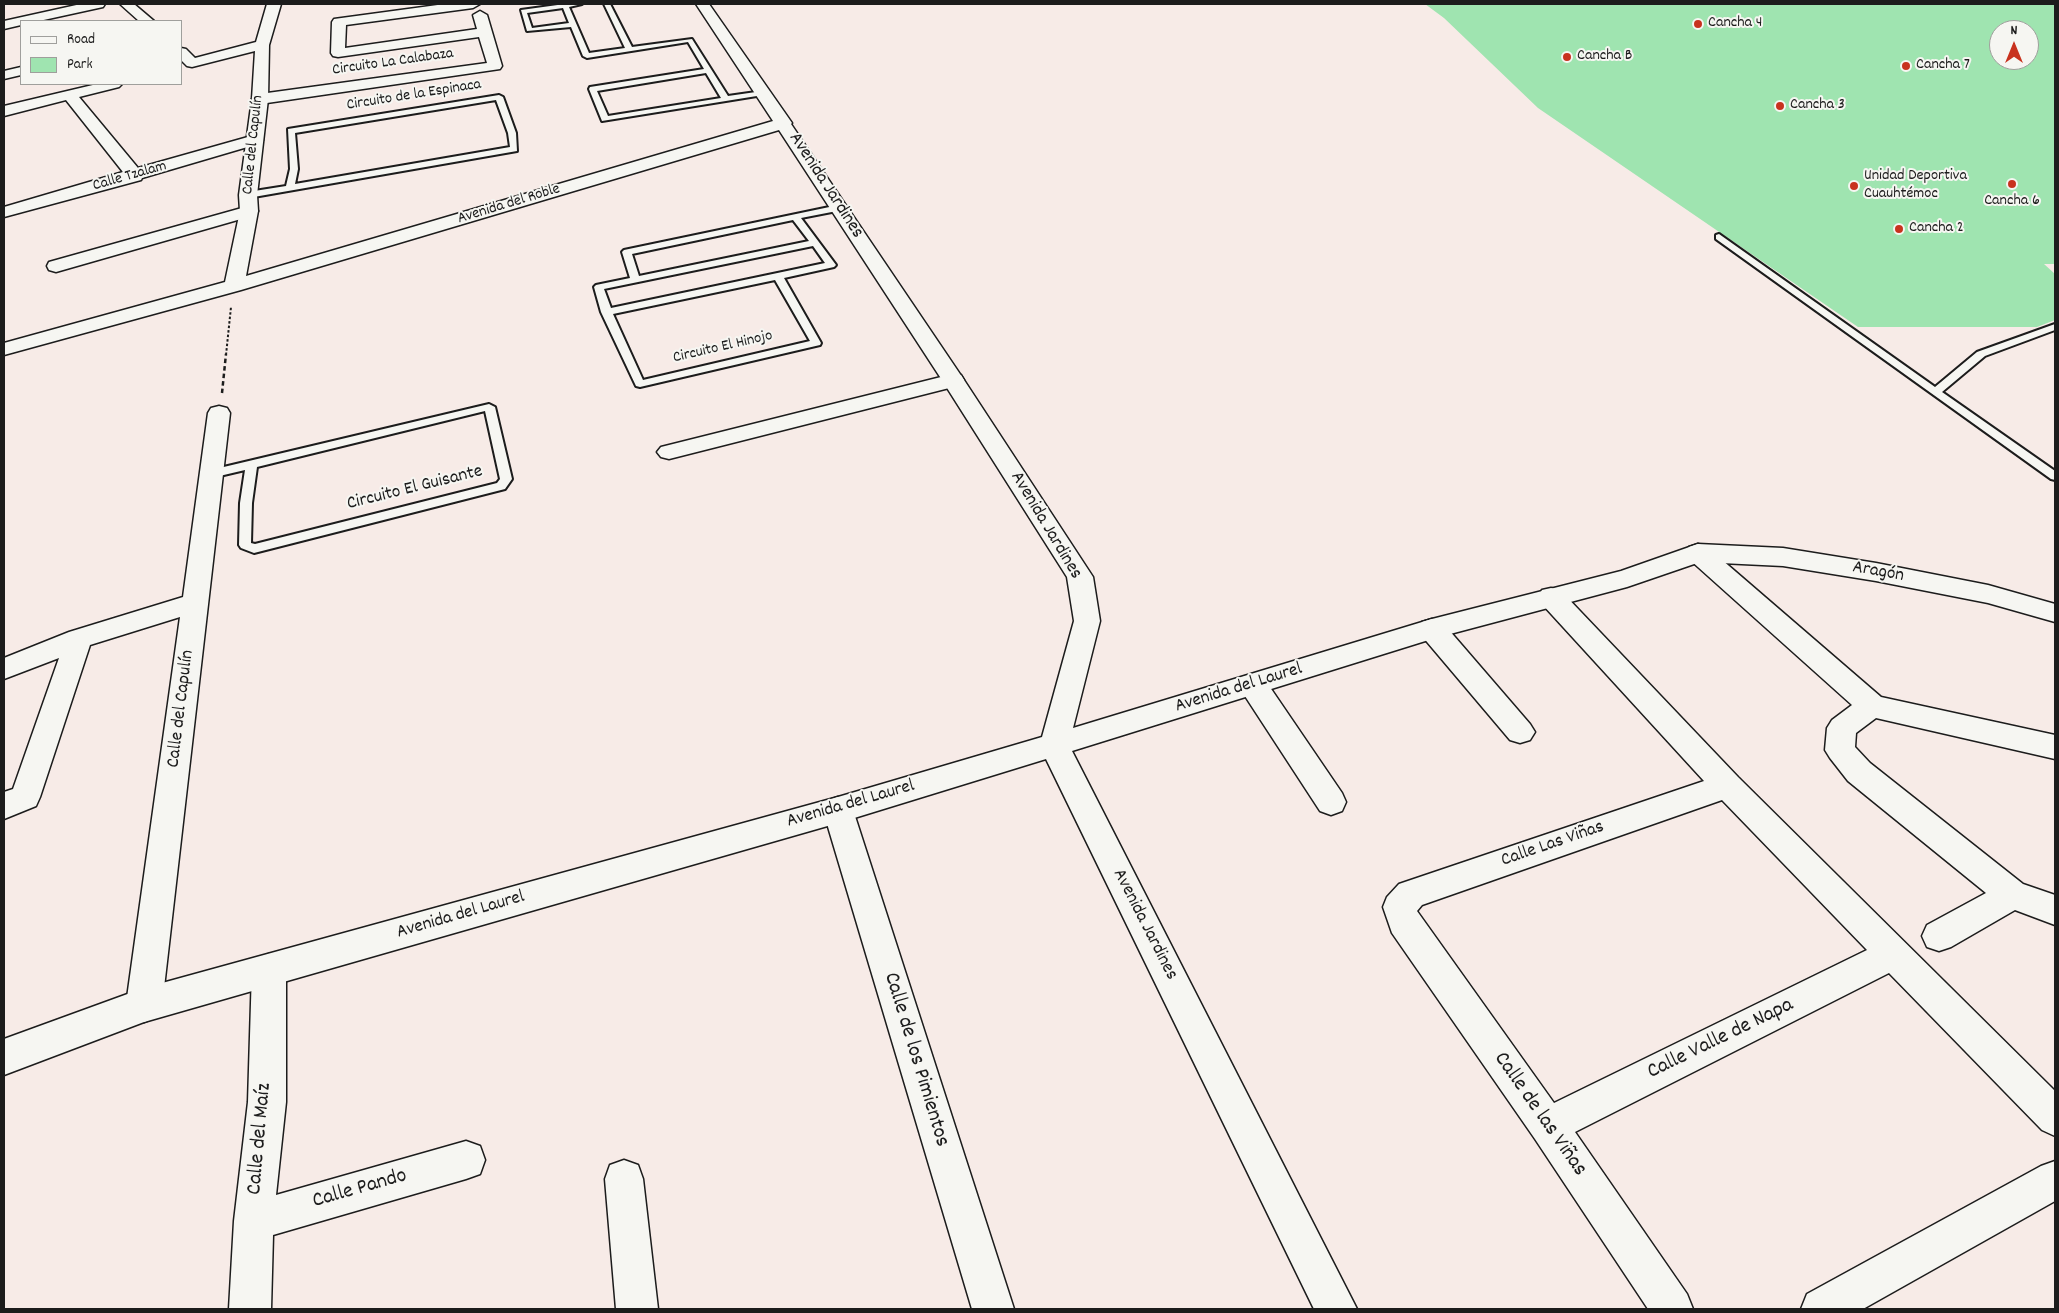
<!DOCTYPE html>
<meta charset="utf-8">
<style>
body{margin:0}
#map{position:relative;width:2059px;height:1313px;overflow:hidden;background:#f7ebe7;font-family:Dekko,sans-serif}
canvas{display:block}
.frame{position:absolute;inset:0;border:5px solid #1c1c1c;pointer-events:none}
.legend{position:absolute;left:20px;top:20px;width:162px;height:65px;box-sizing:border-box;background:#f6f6f2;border:1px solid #9f9f9c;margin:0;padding:6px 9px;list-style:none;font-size:15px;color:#1c1c1c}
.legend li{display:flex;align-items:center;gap:10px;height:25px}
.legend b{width:25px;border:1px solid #9f9f9c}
.north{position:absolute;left:1989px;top:20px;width:50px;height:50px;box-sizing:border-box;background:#f6f6f2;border:1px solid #9f9f9c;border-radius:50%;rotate:0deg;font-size:14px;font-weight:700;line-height:20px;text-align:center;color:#1c1c1c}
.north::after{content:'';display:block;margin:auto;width:18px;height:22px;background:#c8321e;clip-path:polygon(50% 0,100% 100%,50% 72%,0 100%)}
</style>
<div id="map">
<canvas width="2059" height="1313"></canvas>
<div class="frame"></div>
<ul class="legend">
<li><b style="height:6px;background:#f6f6f2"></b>Road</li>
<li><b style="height:14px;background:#9fe4b0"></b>Park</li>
</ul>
<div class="north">N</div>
</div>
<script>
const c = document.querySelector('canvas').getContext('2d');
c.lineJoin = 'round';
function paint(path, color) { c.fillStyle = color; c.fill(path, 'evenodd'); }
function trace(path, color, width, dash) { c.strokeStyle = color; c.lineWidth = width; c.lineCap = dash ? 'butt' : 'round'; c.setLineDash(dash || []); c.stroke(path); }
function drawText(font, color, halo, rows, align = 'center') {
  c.font = font + ' Dekko,sans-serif'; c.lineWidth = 4; c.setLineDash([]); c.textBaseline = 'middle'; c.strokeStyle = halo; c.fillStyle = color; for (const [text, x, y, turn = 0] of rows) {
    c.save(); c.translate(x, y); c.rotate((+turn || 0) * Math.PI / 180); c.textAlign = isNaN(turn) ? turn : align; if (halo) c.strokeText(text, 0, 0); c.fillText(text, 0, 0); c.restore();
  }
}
paint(new Path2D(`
 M1425 4H2055V264H2044L2055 274V320L2037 327H1858L1538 108 1444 18ZM1999 30H2029V60H1999Z`), '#9fe4b0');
const lane = new Path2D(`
 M565 4H582L569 7 589 53 625 48 604 4H610L632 47 692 39 728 96 763 91 767 93 763 95 602 121 589 89 590 87 704 69 688 42 587 58 583 56 571 27 527 31 521 10ZM563 8 569 23 532 28 527 13ZM706 73 721 98 608 116 597 91Z
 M499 95 503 97 516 133 517 151 248 198 244 195 248 192 286 186 290 169 288 129ZM496 100 508 133 510 147 295 184 298 169 295 133Z
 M839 205 842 206V210L801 218 836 265 834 267 784 278 821 343 820 345 640 387 636 386 601 312 594 287 596 285 630 278 622 252 624 250ZM793 220 809 241 639 276 632 254ZM813 246 825 263 611 308 604 289ZM775 280 810 341 643 380 613 314Z
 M1719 234 1935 387 1977 352 2055 324V330L1985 356 1942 392 2055 471V480L2051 479 1716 239V235Z
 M489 404 495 407 512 479 505 489 254 553 241 548 239 545 240 503 245 470 211 478 205 474 211 470ZM485 411 500 479 497 483 255 544 251 543 252 503 257 467Z`);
const street = new Path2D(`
 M81 4H105L103 7 39 21H21V25L4 29V21Z
 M445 4H480L473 8 346 25 345 48 477 29 473 15 480 11 487 15 502 66 500 69 260 104 255 102 252 99 255 96 260 94 487 63 479 37 338 57 333 56 331 53 332 22 334 19Z
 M21 67V75L4 79V71Z
 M97 84H122L119 87 79 97 138 168 255 135 261 137 263 140 261 143 142 178 141 180 4 217V207L123 172 66 100 4 116V106Z
 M249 206 255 207 258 211 255 215 56 272 49 270 47 266 49 262Z
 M953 374 961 375 964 380 961 385 669 459 661 457 657 452 661 447Z
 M219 406 227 408 230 413 162 1005 156 1017 144 1022 132 1017 126 1005 180 617 90 645 40 797 36 806 4 819V792L13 789 59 658 4 679V658L69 632 183 597 208 413 211 408Z
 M1698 544 1707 547 1881 697 2055 735V759L1876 718 1856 733 1855 747 1870 763 2023 884 2055 895V925L2015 910 1951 947 1939 951 1927 947 1922 936 1927 925 1986 893 1848 781 1830 758 1825 750 1827 728 1832 720 1852 705 1689 559 1685 553 1689 547Z
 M1551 588 1560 590 1738 777 2055 1091V1136L2042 1130 1889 973 1575 1132 1687 1294 1693 1309H1648L1535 1139 1392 933 1383 907 1387 897 1399 884 1704 781 1542 604 1538 597 1542 590ZM1722 800 1867 950 1554 1103 1417 911 1422 905Z
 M1432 619 1442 622 1530 724 1535 732 1530 740 1520 743 1510 740 1422 636 1419 629 1422 622Z
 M1253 674 1263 677 1342 793 1346 802 1342 811 1331 815 1320 811 1243 693 1239 685 1243 677Z
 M838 797 849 801 853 810 1014 1309H972L823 810 827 801Z
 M269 954 281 959 286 970V1102L276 1195 466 1141 480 1146 485 1160 480 1174 466 1179 273 1235 271 1309H229L234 1221 248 1102 252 970 257 959Z
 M624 1160 638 1165 643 1179 658 1309H616L605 1179 610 1165Z
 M2055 1161V1201L1863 1309H1801L1807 1294 2041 1166Z`);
const secondary = new Path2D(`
 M120 4H134L154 21H139Z
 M267 4H281L269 45 268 99 257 195 258 211 246 276 773 121 696 4H709L792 123 791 124 964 380 1093 577 1100 621 1073 728 1432 619 1621 571 1698 544 1783 548 1876 563 1988 585 2055 604V622L1988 603 1876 581 1783 566 1700 562 1627 587 1435 638 1072 751 1357 1309H1314L1046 759 838 823 144 1022 4 1075V1039L144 988 838 797 1042 737 1074 621 1067 577 942 380 779 130 241 290 4 355V343L225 282 240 211 239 195 252 99 255 51 192 67 187 66 181 60V48L186 49 195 58 256 42Z`);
trace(lane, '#1c1c1c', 4);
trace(street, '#1c1c1c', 3);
trace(secondary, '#1c1c1c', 3);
trace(new Path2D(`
 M226 355 231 307`), '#1c1c1c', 2, [2.5, 2]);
trace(new Path2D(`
 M222 393 226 354`), '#1c1c1c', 2.5, [4.5, 3]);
paint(lane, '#f6f6f2');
paint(street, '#f6f6f2');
paint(secondary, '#f6f6f2');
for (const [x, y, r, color] of [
 [1698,24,5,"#c8321e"],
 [1567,57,5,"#c8321e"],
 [1906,66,5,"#c8321e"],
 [1780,106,5,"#c8321e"],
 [2012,184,5,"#c8321e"],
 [1854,186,5,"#c8321e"],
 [1899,229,5,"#c8321e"]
]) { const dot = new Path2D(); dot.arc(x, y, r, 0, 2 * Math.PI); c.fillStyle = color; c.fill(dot); trace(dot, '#f6f6f2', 2); }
drawText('16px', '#1c1c1c', '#f6f6f2', [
 ["Cancha 4",1708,24],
 ["Cancha B",1577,57],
 ["Cancha 7",1916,66],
 ["Cancha 3",1790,106],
 ["Unidad Deportiva",1864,177],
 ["Cuauhtémoc",1864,195],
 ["Cancha 6",2012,202,"center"],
 ["Cancha 2",1909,229]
], 'left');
drawText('16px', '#1c1c1c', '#f6f6f2', [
 ["Circuito La Calabaza",393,63,-8],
 ["Circuito de la Espinaca",414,96,-9],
 ["Calle del Capulín",254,145,-84],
 ["Calle Tzalam",130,177,-16],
 ["Avenida del Roble",509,205,-17],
 ["Circuito El Hinojo",723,348,-13]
]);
drawText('19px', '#1c1c1c', '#f6f6f2', [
 ["Avenida Jardines",825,186,57],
 ["Circuito El Guisante",415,489,-14],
 ["Avenida Jardines",1045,526,59],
 ["Aragón",1878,573,10],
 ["Avenida del Laurel",1239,689,-17],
 ["Calle del Capulín",182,709,-83],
 ["Avenida del Laurel",851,805,-16],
 ["Calle Las Viñas",1553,845,-19],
 ["Avenida del Laurel",461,916,-16],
 ["Avenida Jardines",1144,925,63]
]);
drawText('22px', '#1c1c1c', '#f6f6f2', [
 ["Calle Valle de Napa",1721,1040,-26],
 ["Calle de los Pimientos",915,1060,73],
 ["Calle de las Viñas",1539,1115,55],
 ["Calle del Maíz",261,1139,-85],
 ["Calle Pando",360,1190,-16]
]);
</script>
